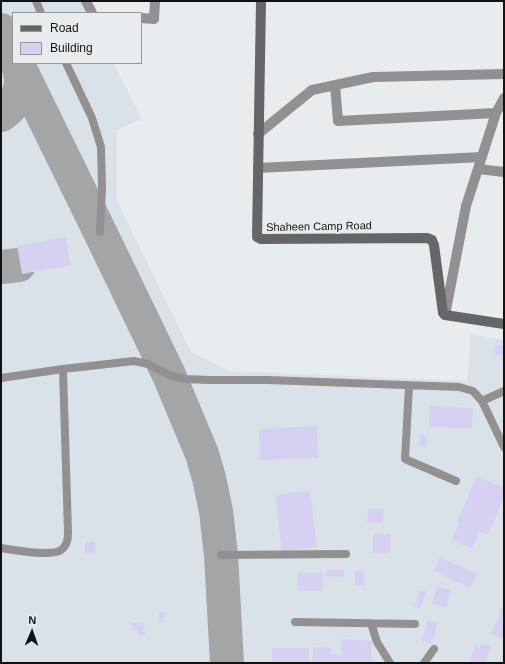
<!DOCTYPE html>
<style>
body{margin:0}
#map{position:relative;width:505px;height:664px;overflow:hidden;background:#e9ecee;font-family:Arial,sans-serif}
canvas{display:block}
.frame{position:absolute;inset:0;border:2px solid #111213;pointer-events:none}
.legend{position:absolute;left:12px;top:12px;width:130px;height:52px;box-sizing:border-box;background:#e9ecee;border:1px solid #939596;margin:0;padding:5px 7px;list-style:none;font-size:12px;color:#111213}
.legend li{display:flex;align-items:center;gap:8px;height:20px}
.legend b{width:20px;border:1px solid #939596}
.north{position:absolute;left:12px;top:612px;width:40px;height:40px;-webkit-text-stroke:3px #e9ecee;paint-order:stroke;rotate:2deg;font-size:11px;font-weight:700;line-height:16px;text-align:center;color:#111213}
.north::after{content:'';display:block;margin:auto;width:14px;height:18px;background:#111213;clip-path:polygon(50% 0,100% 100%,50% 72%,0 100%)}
</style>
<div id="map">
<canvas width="505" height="664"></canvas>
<div class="frame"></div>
<ul class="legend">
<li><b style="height:5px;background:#676565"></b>Road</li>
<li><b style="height:11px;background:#d6d1f3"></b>Building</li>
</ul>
<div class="north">N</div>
</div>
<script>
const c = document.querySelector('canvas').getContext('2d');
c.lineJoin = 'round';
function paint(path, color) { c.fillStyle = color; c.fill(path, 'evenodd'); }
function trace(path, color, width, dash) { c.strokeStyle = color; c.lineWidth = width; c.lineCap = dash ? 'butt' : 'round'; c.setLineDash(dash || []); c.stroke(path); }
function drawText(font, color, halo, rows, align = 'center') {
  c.font = font + ' Arial,sans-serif'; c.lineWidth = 4; c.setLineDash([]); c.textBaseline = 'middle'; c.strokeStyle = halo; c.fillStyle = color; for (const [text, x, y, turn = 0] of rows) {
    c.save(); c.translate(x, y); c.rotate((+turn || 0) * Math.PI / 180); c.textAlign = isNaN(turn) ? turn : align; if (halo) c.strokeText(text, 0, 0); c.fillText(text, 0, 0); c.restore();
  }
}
paint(new Path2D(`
 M1 1H82L88 13H13V63H113L142 119 117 130V201L191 352 230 371 467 381 471 334 504 340V663H1Z`), '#d9e2e9');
trace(new Path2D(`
 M1 30 13 55
 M21 71 100 232 169 375 202 454 209 478 216 511 221 555 227 663
 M1 115C19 103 26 83 17 63
 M1 267 19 265`), '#a3a5a7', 34);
paint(new Path2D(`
 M66 237 71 265 22 274 17 246Z
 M495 345 504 346V356L494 355Z
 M430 406 473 408 472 428 429 427Z
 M317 426 318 458 260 460 259 429Z
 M420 435 427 436 426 447H420Z
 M477 476 504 488V497L488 535 479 532 472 549 452 540 459 523 457 522Z
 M310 490 317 547 282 551 275 495Z
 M368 509H384L383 523 367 522Z
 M373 534H390V553H373Z
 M85 542H95L96 553 85 554Z
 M440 557 477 574 470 588 434 571Z
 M327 570H344V577L326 576Z
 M364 570 365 586H355V571Z
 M298 573H323L322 591H297Z
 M437 586 451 591 446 608 432 603Z
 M421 590 427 592 420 609 414 606Z
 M502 607 504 608V639L491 634Z
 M159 612H164V622H159Z
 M428 620 438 623 431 644 422 641Z
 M132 623H144L145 635H138V630H132Z
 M342 639 372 641 371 657 375 663H312L313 647 331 648V655H341Z
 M481 643 491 647 485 663H469L475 646 480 648Z
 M272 648H309V663H272Z`), '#d6d1f3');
trace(new Path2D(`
 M36 1 41 13
 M66 63 92 118 101 147 102 188 100 232
 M1 378 63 369 134 361 148 364 169 375 185 379 209 380H268L459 387 473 391 482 401 504 447
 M409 386 405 459 456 481
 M482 401 504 391
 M1 548C14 550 51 557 61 550 67 546 68 540 68 533L63 369
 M221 555 346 554
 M295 622 415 624
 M371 623 377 642 390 663
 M424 663 434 649`), '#929090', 8);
trace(new Path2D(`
 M86 1 92 13
 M141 18 154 19 155 1
 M335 85 338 121 496 113
 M258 134 312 90 373 77 504 74
 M258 168 482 157
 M478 169 504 172
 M445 315 466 206 496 113 504 98`), '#929090', 10);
trace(new Path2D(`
 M261 1 257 237 261 239 427 238 432 240 434 245 443 313 445 315 504 324`), '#676565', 10);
drawText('11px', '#111213', '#e9ecee', [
 ["Shaheen Camp Road",319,227,-1]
]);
</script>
